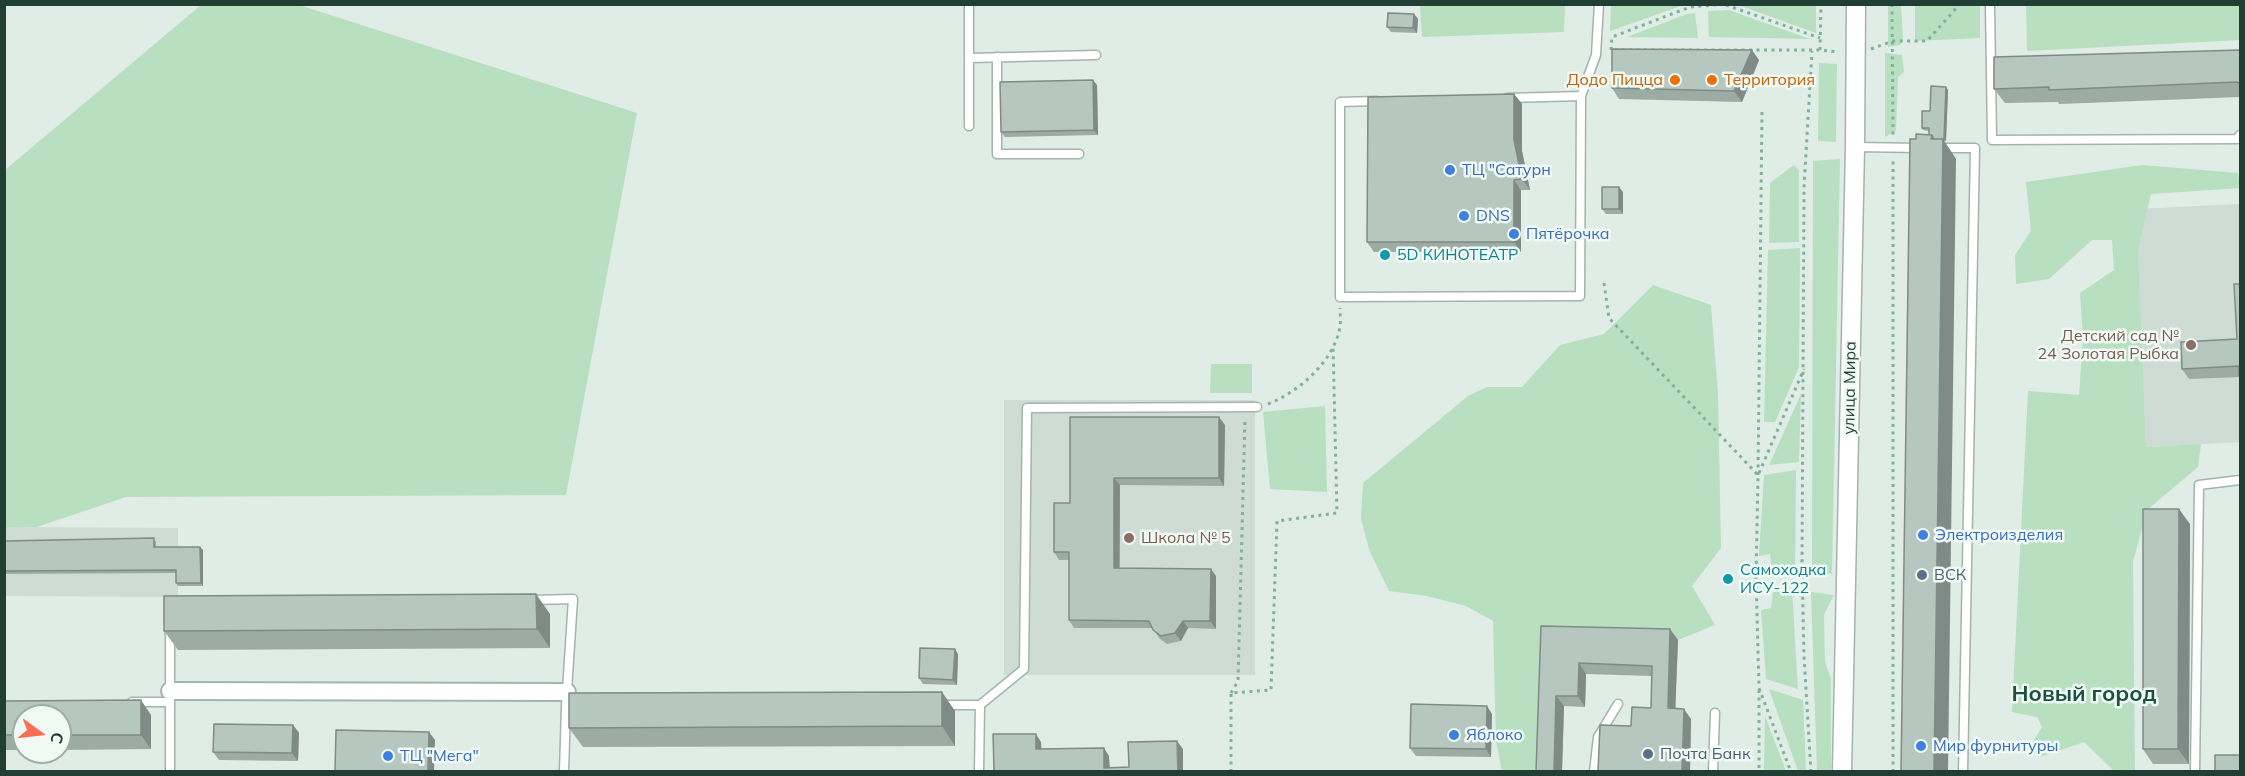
<!DOCTYPE html>
<meta charset="utf-8">
<style>
body{margin:0}
#map{position:relative;width:2245px;height:776px;overflow:hidden;background:#e0ece6;font-family:Mulish,sans-serif}
canvas{display:block}
.frame{position:absolute;inset:0;border:6px solid #203e34;pointer-events:none}
.north{position:absolute;left:12px;top:704px;width:60px;height:60px;box-sizing:border-box;background:#f1f9f4;border:2px solid #9daea7;border-radius:50%;rotate:105deg;font-size:16px;font-weight:700;line-height:24px;text-align:center;color:#203e34}
.north::after{content:'';display:block;margin:auto;width:21px;height:27px;background:#fc6e4f;clip-path:polygon(50% 0,100% 100%,50% 72%,0 100%)}
</style>
<div id="map">
<canvas width="2245" height="776"></canvas>
<div class="frame"></div>
<div class="north">С</div>
</div>
<script>
const c = document.querySelector('canvas').getContext('2d');
c.lineJoin = 'round';
function paint(path, color) { c.fillStyle = color; c.fill(path, 'evenodd'); }
function trace(path, color, width, dash) { c.strokeStyle = color; c.lineWidth = width; c.lineCap = dash ? 'butt' : 'round'; c.setLineDash(dash || []); c.stroke(path); }
function drawText(font, color, halo, rows, align = 'center') {
  c.font = font + ' Mulish,sans-serif'; c.lineWidth = 5; c.setLineDash([]); c.textBaseline = 'middle'; c.strokeStyle = halo; c.fillStyle = color; for (const [text, x, y, turn = 0] of rows) {
    c.save(); c.translate(x, y); c.rotate((+turn || 0) * Math.PI / 180); c.textAlign = isNaN(turn) ? turn : align; if (halo) c.strokeText(text, 0, 0); c.fillText(text, 0, 0); c.restore();
  }
}
paint(new Path2D(`
 M2240 204V442L2146 447 2136 209Z
 M1004 400H1255V675H1004Z
 M5 527 178 528V597L5 596Z`), '#cedcd5');
paint(new Path2D(`
 M201 5H299L637 113 566 495 126 497 37 527H5V170Z
 M1420 5H1565L1564 32 1422 37Z
 M1611 5V4L1684 5 1610 31Z
 M1738 5H1816V33Z
 M1888 5H1901L1903 41 1900 45 1888 47Z
 M1915 5H1980V38L1915 41Z
 M2026 5H2240V40L2027 51Z
 M1729 10 1810 39 1709 37 1708 11Z
 M1695 13 1698 38 1627 37 1687 14Z
 M1885 53 1902 55 1904 72 1898 77 1896 131 1885 137Z
 M1819 63 1837 64 1836 142 1818 141Z
 M1840 159 1832 574 1812 572 1813 161Z
 M1794 165 1799 170V242L1769 243 1770 183Z
 M2142 165 2238 173 2240 188 2151 194 2138 249 2146 447 2201 444 2198 467 2147 510 2133 562 2135 771H2114L2084 742 2040 757 2029 748 2042 727 2037 717 2012 712 2028 391 2079 395 2083 337 2080 293 2114 270 2112 240H2092L2049 279 2016 284 2015 255 2031 231 2026 182Z
 M1800 248 1799 367 1775 422H1764L1768 250Z
 M1653 285 1711 305 1718 393 1721 548 1692 586 1715 625 1678 640 1548 636 1544 771H1502L1496 741 1493 621 1466 606 1427 596 1389 591 1370 552 1361 519 1363 483 1468 396 1487 387H1522L1560 345 1604 334Z
 M1211 364H1252V393H1210Z
 M1801 394 1799 462 1769 465Z
 M1325 406 1327 492 1270 489 1263 412Z
 M1796 470 1795 569 1772 573 1770 554 1759 556 1764 475Z
 M1792 590 1798 689 1766 679 1761 610 1771 608 1773 592Z
 M1811 592 1834 595 1824 614 1825 662 1831 679V771H1817Z
 M1769 689 1803 700 1806 771H1798Z
 M1765 716 1786 771H1764Z`), '#b7dfc0');
const service = new Path2D(`
 M969 4V126
 M1990 4 1992 140 2237 139 2240 135
 M997 57V154H1079
 M969 58 1096 55
 M1507 98 1581 96
 M1377 101 1340 102V297L1580 296 1581 96 1596 55 1599 4
 M1855 147 1921 148
 M1940 148H1975L1963 772
 M532 600 573 599 566 706 564 772
 M170 628V772
 M132 702H170
 M941 705H980L979 772
 M980 705 1024 669 1027 408 1257 407
 M1594 772 1598 737 1618 704
 M1713 772 1715 713
 M2195 772 2199 485 2240 480`);
const minor = new Path2D(`
 M170 691 567 692`);
const tertiary = new Path2D(`
 M1842 772 1855 147 1856 4`);
trace(service, '#a3b4ad', 11);
trace(minor, '#a3b4ad', 20);
trace(tertiary, '#a3b4ad', 21);
trace(new Path2D(`
 M1892 4 1893 137
 M1726 5 1820 38
 M1871 49 1893 41H1927L1960 4
 M1611 50 1612 37 1690 7 1726 4
 M1614 50H1820L1839 52
 M1820 50 1821 4
 M1604 283 1609 318 1758 475 1756 577 1759 688 1791 772
 M1268 404C1299 392 1334 361 1340 327 1341 321 1340 314 1340 308
 M1759 473 1804 369
 M1758 475 1762 111
 M1759 690V772
 M1231 693 1238 681 1245 418
 M1231 772V693L1271 690 1277 521 1337 513 1333 345
 M1811 772 1804 656 1802 566 1804 187 1812 51
 M1893 772V158`), '#7eb29f', 3, [3, 4.5]);
trace(service, '#fff', 8);
trace(minor, '#fff', 16);
trace(tertiary, '#fff', 18);
paint(new Path2D(`
 M1414 14 1418 19 1417 33 1391 32 1387 27Z
 M2241 50V97L2059 104 2058 102 2005 103 1994 89Z
 M1759 60 1742 102 1619 99 1612 88Z
 M1097 85 1098 135 1005 137 1001 132Z
 M1946 87 1948 90 1946 141H1944L1956 159 1929 135V131L1923 130 1922 128 1930 111Z
 M1514 94 1522 104V151L1530 190H1521V252H1374L1367 242Z
 M1623 192V214H1606L1602 209Z
 M2241 284V377L2189 379 2182 369 2237 339Z
 M1070 417 1225 425 1224 486 1120 485V568L1216 576V629L1188 628 1181 641 1167 644 1159 638 1153 628H1074L1069 620V560H1059L1054 552 1070 503Z
 M2190 524 2189 764H2153L2143 749Z
 M4 541H156V547H200L203 550V586H178L176 583V573L4 574Z
 M550 614V648L178 650 164 631Z
 M1541 626 1678 640 1675 708 1691 719 1690 771H1598L1631 726 1651 708 1652 676 1586 674 1585 707 1564 706 1562 771Z
 M958 654 957 685 923 684 919 678Z
 M4 701 151 715V749L60 750V716H24V750H4Z
 M955 711V746L583 747 569 728Z
 M1492 714 1491 757 1416 756 1410 748Z
 M293 725 299 733 298 761 219 760 213 752Z`), '#9caba4');
paint(new Path2D(`
 M1414 14 1418 19 1417 33 1413 28Z
 M1752 50 1759 60 1742 102 1734 91Z
 M1093 80 1097 85 1098 135 1094 130Z
 M1946 87 1948 90 1946 141 1944 139Z
 M1514 94 1522 104V151L1530 190 1522 179 1514 140Z
 M1932 135 1943 139 1956 159 1948 771H1934Z
 M1514 180 1521 190V252L1514 242Z
 M1619 187 1623 192V214L1619 209Z
 M1219 417 1225 425 1224 486 1219 478Z
 M1114 478 1120 485 1119 576 1114 568Z
 M2179 509 2190 524 2189 764 2178 749Z
 M200 547 203 550V586L201 583Z
 M1211 569 1216 576V629L1210 621Z
 M536 594 550 614V648L537 629Z
 M1183 621 1188 628 1181 641 1175 633Z
 M1670 629 1678 640 1675 718 1668 708Z
 M955 649 958 654 957 685 953 680Z
 M1579 663 1586 674 1585 707 1578 696Z
 M942 692 955 711V746L942 726Z
 M1556 696 1564 706 1562 771H1554Z
 M141 700 151 715V749L141 735Z
 M1487 706 1492 714 1491 757 1486 749Z
 M1684 709 1691 719 1690 771H1682Z
 M293 725 299 733 298 761 292 753Z
 M429 732 435 740 434 771H428Z
 M1036 734 1041 742 1042 757 1036 749Z
 M1177 741 1183 749V771H1178Z
 M1104 748 1109 756 1110 771 1104 768Z`), '#7f8b86');
const building = new Path2D(`
 M1388 13 1414 14 1413 28 1387 27Z
 M1612 49 1752 50 1734 91 1612 88Z
 M2241 50V84L2237 82 2049 90V87L1994 89V57Z
 M1093 80 1094 130 1001 132 1000 82Z
 M1931 86 1946 87 1944 139H1934L1932 135H1929V128H1922V111H1930Z
 M1514 94V140L1522 179 1514 180V242H1367L1368 97Z
 M1916 134 1932 135 1931 139H1943L1934 771H1901L1910 139H1916Z
 M1602 187H1619V209H1602Z
 M2234 284H2241V375H2239V366L2182 369 2181 342 2237 339Z
 M1070 417H1219V478H1114V568L1211 569 1210 621H1183L1175 633 1161 636 1153 630 1149 621 1069 620V552H1054V503H1070Z
 M2143 509H2179L2178 749H2143Z
 M154 538V547H200L201 583H176V570L4 571V541Z
 M536 594 537 629 164 631V596Z
 M1541 626 1670 629 1668 708 1684 709 1682 771H1598L1600 725 1631 726 1632 707 1651 708 1652 666 1579 663 1578 696H1556L1554 771H1536Z
 M920 648 955 649 953 680 919 678Z
 M942 692V726L569 728V693Z
 M141 700V735H60V716H24V735H4V701Z
 M1411 704 1487 706 1486 749 1410 748Z
 M214 724 293 725 292 753 213 752Z
 M336 730 429 732 428 771H335Z
 M993 734H1036V749L1104 748V768L1129 767 1128 742 1177 741 1178 771H994Z
 M2215 755H2241V771H2215Z`);
paint(building, '#b5c7bf');
trace(building, '#7f8b86', 1.5);
for (const [x, y, r, color] of [
 [1675,80,6,"#e8710a"],
 [1712,80,6,"#e8710a"],
 [1450,170,6,"#3f7fe0"],
 [1464,216,6,"#3f7fe0"],
 [1514,234,6,"#3f7fe0"],
 [1385,255,6,"#0f9aa8"],
 [2191,345,6,"#8d6e63"],
 [1923,535,6,"#3f7fe0"],
 [1129,538,6,"#8d6e63"],
 [1922,575,6,"#5c6f8a"],
 [1728,579,6,"#0f9aa8"],
 [1454,735,6,"#3f7fe0"],
 [1921,746,6,"#3f7fe0"],
 [1648,754,6,"#5c6f8a"],
 [388,756,6,"#3f7fe0"]
]) { const dot = new Path2D(); dot.arc(x, y, r, 0, 2 * Math.PI); c.fillStyle = color; c.fill(dot); trace(dot, '#f1f9f4', 2); }
drawText('16px', '#c56008', '#f1f9f4', [
 ["Додо Пицца",1663,80],
 ["Территория",1724,80,"left"]
], 'right');
drawText('16px', '#366cbe', '#f1f9f4', [
 ["ТЦ \"Сатурн",1462,170],
 ["DNS",1476,216],
 ["Пятёрочка",1526,234],
 ["Электроизделия",1935,535],
 ["Яблоко",1466,735],
 ["Мир фурнитуры",1933,746],
 ["ТЦ \"Мега\"",400,756]
], 'left');
drawText('16px', '#0d838f', '#f1f9f4', [
 ["5D КИНОТЕАТР",1397,255],
 ["Самоходка",1740,570],
 ["ИСУ-122",1740,588]
], 'left');
drawText('16px', '#785e54', '#f1f9f4', [
 ["Детский сад №",2179,336],
 ["24 Золотая Рыбка",2179,354],
 ["Школа № 5",1141,538,"left"]
], 'right');
drawText('16px', '#203e34', '#f1f9f4', [
 ["улица Мира",1850,388,-89]
]);
drawText('16px', '#4e5e75', '#f1f9f4', [
 ["ВСК",1934,575],
 ["Почта Банк",1660,754]
], 'left');
drawText('bold 22px', '#1a5241', '#f1f9f4', [
 ["Новый город",2084,694]
]);
</script>
